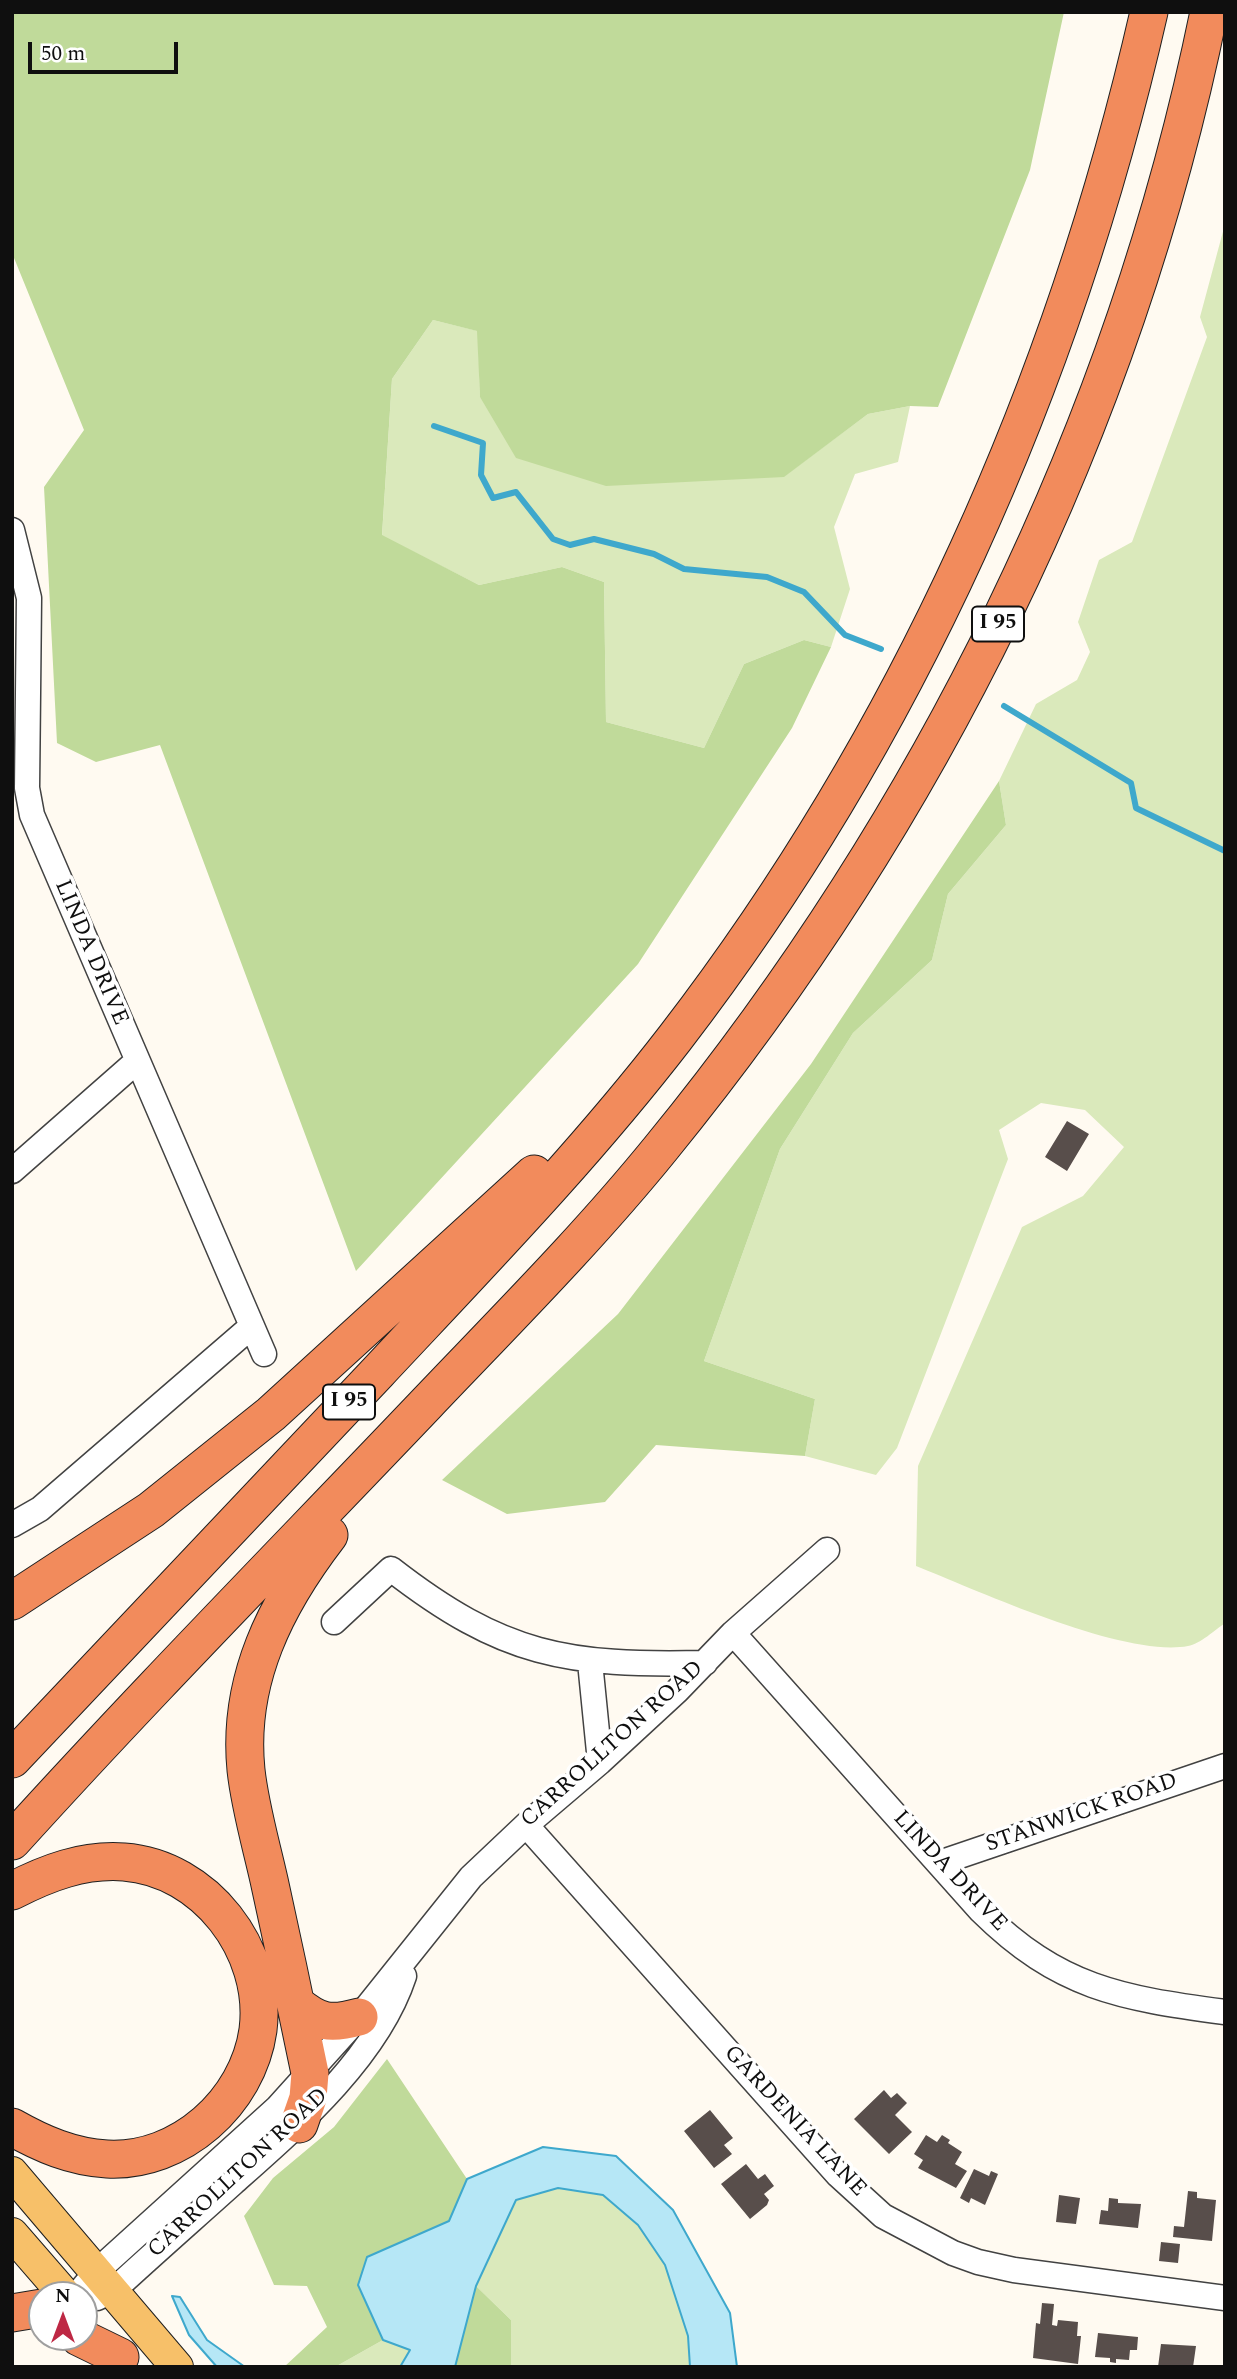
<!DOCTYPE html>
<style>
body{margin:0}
#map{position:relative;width:1237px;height:2379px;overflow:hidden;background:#fffaf1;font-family:Spectral,serif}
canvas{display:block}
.frame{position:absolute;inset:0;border:14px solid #0f0f0f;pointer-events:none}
.north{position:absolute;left:28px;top:2281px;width:70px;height:70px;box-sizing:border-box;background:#fff;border:2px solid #9f9f9f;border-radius:50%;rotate:0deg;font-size:19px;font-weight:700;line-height:28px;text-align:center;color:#0f0f0f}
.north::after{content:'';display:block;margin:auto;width:24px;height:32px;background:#be2844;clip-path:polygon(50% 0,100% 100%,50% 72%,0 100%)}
.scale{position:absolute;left:28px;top:42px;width:150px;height:32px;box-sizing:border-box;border:4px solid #0f0f0f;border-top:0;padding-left:9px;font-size:21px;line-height:24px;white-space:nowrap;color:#0f0f0f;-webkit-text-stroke:5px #fff;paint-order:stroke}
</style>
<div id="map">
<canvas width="1237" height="2379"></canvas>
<div class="frame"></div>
<div class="north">N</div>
<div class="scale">50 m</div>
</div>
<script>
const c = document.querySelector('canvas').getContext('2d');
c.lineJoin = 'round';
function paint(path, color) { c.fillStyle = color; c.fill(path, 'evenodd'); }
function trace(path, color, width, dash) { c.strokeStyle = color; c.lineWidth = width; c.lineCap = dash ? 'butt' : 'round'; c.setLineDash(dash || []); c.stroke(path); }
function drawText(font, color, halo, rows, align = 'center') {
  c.font = font + ' Spectral,serif'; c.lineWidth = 7; c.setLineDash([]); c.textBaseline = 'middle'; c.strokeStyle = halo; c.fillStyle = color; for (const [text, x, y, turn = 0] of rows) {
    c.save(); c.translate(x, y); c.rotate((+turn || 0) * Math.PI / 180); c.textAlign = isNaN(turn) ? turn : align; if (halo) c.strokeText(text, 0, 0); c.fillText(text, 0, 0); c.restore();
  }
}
paint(new Path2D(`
 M1225 224V1623C1215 1630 1200 1644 1188 1646 1124 1658 979 1591 916 1566L918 1466 1022 1227 1083 1196 1124 1147 1085 1110 1041 1103 999 1130 1008 1159 897 1448 876 1475 805 1456 815 1399 704 1361 780 1149 853 1033 932 960 948 894 1006 825 999 781 1036 704 1077 680 1090 652 1078 622 1099 560 1132 542 1207 337 1200 317Z
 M433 320 478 331 480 397 783 477 868 414 910 406 898 462 855 474 834 527 850 589 831 647 804 640 744 664 704 748 606 722 604 582 562 567 479 585 382 536 392 379Z
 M558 2188 603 2195 638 2225 665 2265 688 2336 690 2367H511V2320L476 2286 516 2200Z
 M383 2340 410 2350 400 2367H335Z`), '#dae9bb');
paint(new Path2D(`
 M12 12H1064L1030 170 938 407 910 406 868 414 784 477 606 486 516 458 480 397 477 331 433 320 392 379 382 535 479 585 562 567 604 582 606 722 704 748 744 664 804 640 831 647 792 728 638 964 356 1271 160 745 96 762 57 743 44 487 84 430 12 253Z
 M999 781 1006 825 948 894 932 960 853 1033 780 1149 704 1361 815 1399 805 1456 656 1445 605 1502 507 1514 442 1480 618 1314 811 1064Z
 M387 2059 467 2179 449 2221 367 2257 358 2285 383 2340 335 2367H284L327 2327 307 2286 274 2285 244 2216 273 2178 334 2127Z
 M476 2286 511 2320V2367H455Z`), '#c0da9a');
const water = new Path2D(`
 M543 2147 616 2156 673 2210 730 2313 737 2367H690L688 2336 665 2265 638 2225 603 2195 558 2188 516 2200 476 2286 455 2367H400L410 2350 383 2340 358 2285 367 2257 449 2221 467 2179Z
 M172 2296 180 2297 207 2340 245 2367H217L189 2335Z`);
paint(water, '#b6e7f6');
trace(water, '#3ea8cc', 2);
trace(new Path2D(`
 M434 426 483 443 481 475 493 498 516 492 553 539 570 545 594 539 654 554 684 569 767 577 804 592 845 635 881 649
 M1004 706 1131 783 1136 808 1225 851`), '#3ea8cc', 6);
paint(new Path2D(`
 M1067 1121 1089 1134 1067 1171 1045 1157Z
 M884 2090 891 2098 897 2093 907 2103 895 2115 912 2132 889 2154 854 2119Z
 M710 2110 733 2138 724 2145 732 2154 714 2168 684 2131Z
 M926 2135 937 2142 942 2135 950 2140 948 2143 962 2152 955 2164 967 2171 956 2188 918 2168 923 2160 914 2154Z
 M746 2164 758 2179 765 2174 774 2186 764 2194 769 2200 767 2205 750 2219 721 2184Z
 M974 2169 989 2176 991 2171 998 2174 985 2205 971 2198 969 2203 960 2198Z
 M1188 2191 1197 2192V2198L1216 2200 1212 2241 1173 2237 1174 2226 1184 2227Z
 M1059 2195 1080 2198 1076 2224 1056 2222Z
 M1109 2198 1118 2199V2203L1141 2204 1138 2228 1099 2224 1101 2210 1108 2211Z
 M1161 2242 1180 2244 1178 2263 1159 2261Z
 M1042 2303 1054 2304 1052 2325 1057 2326 1058 2320 1078 2322 1077 2336H1081L1078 2364 1033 2358 1036 2323 1040 2324Z
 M1098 2333 1138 2337 1137 2350H1130L1129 2360 1116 2359V2363L1110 2362V2358L1095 2357Z
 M1161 2344 1196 2346 1193 2367H1158Z`), '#584e4b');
const minor = new Path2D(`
 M12 530 29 598 27 788 32 815 264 1354
 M12 1171 136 1062
 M12 1525 40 1509 252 1326
 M334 1622 391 1569C503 1656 567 1666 705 1663
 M733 1633 981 1911C1059 1988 1120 1998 1225 2012
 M590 1662 600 1762
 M526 1825 838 2175 883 2216 953 2253 978 2262 1014 2270 1225 2298
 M939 1863 1225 1766
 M77 2295 97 2271 277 2108 359 2017 471 1877 526 1825 600 1762 677 1691 733 1633 827 1550
 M97 2298 114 2290C153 2254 193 2219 233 2183 295 2128 377 2058 404 1976`);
const major = new Path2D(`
 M12 2173 177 2367
 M12 2234 65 2295`);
const highway = new Path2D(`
 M12 1601 151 1510 271 1414 534 1174
 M12 1759C134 1630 256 1501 378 1372 480 1263 584 1156 675 1038 908 735 1064 384 1149 12
 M12 1841C147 1692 288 1549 427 1403 506 1320 588 1238 661 1148 929 820 1124 428 1209 12
 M12 1891C47 1873 83 1859 124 1862 205 1868 268 1950 258 2030 248 2102 180 2163 107 2159 72 2157 42 2144 12 2127
 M296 2004C319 2023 330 2025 359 2017
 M299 2124 308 2098 310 2073C297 2009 283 1944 269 1880 261 1844 250 1807 246 1770 237 1680 276 1604 329 1535
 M12 2313 42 2308
 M79 2337 120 2357`);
trace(minor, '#424242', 27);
trace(major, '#202020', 34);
trace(highway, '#202020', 39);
trace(minor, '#fff', 24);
trace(major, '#f7c069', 32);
trace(highway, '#f28b5c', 37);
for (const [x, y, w] of [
 [998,624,52],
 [349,1402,52]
]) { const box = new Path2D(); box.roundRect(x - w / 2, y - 17.5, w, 35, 5); c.fillStyle = '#fff'; c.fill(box); trace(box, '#0f0f0f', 2); }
drawText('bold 21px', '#0f0f0f', null, [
 ["I 95",998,624],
 ["I 95",349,1402]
]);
drawText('23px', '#0f0f0f', '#fff', [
 ["LINDA DRIVE",90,953,67],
 ["CARROLLTON ROAD",613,1745,-42],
 ["STANWICK ROAD",1082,1814,-19],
 ["LINDA DRIVE",949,1872,47],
 ["GARDENIA LANE",794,2122,47],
 ["CARROLLTON ROAD",239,2174,-43]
]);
</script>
